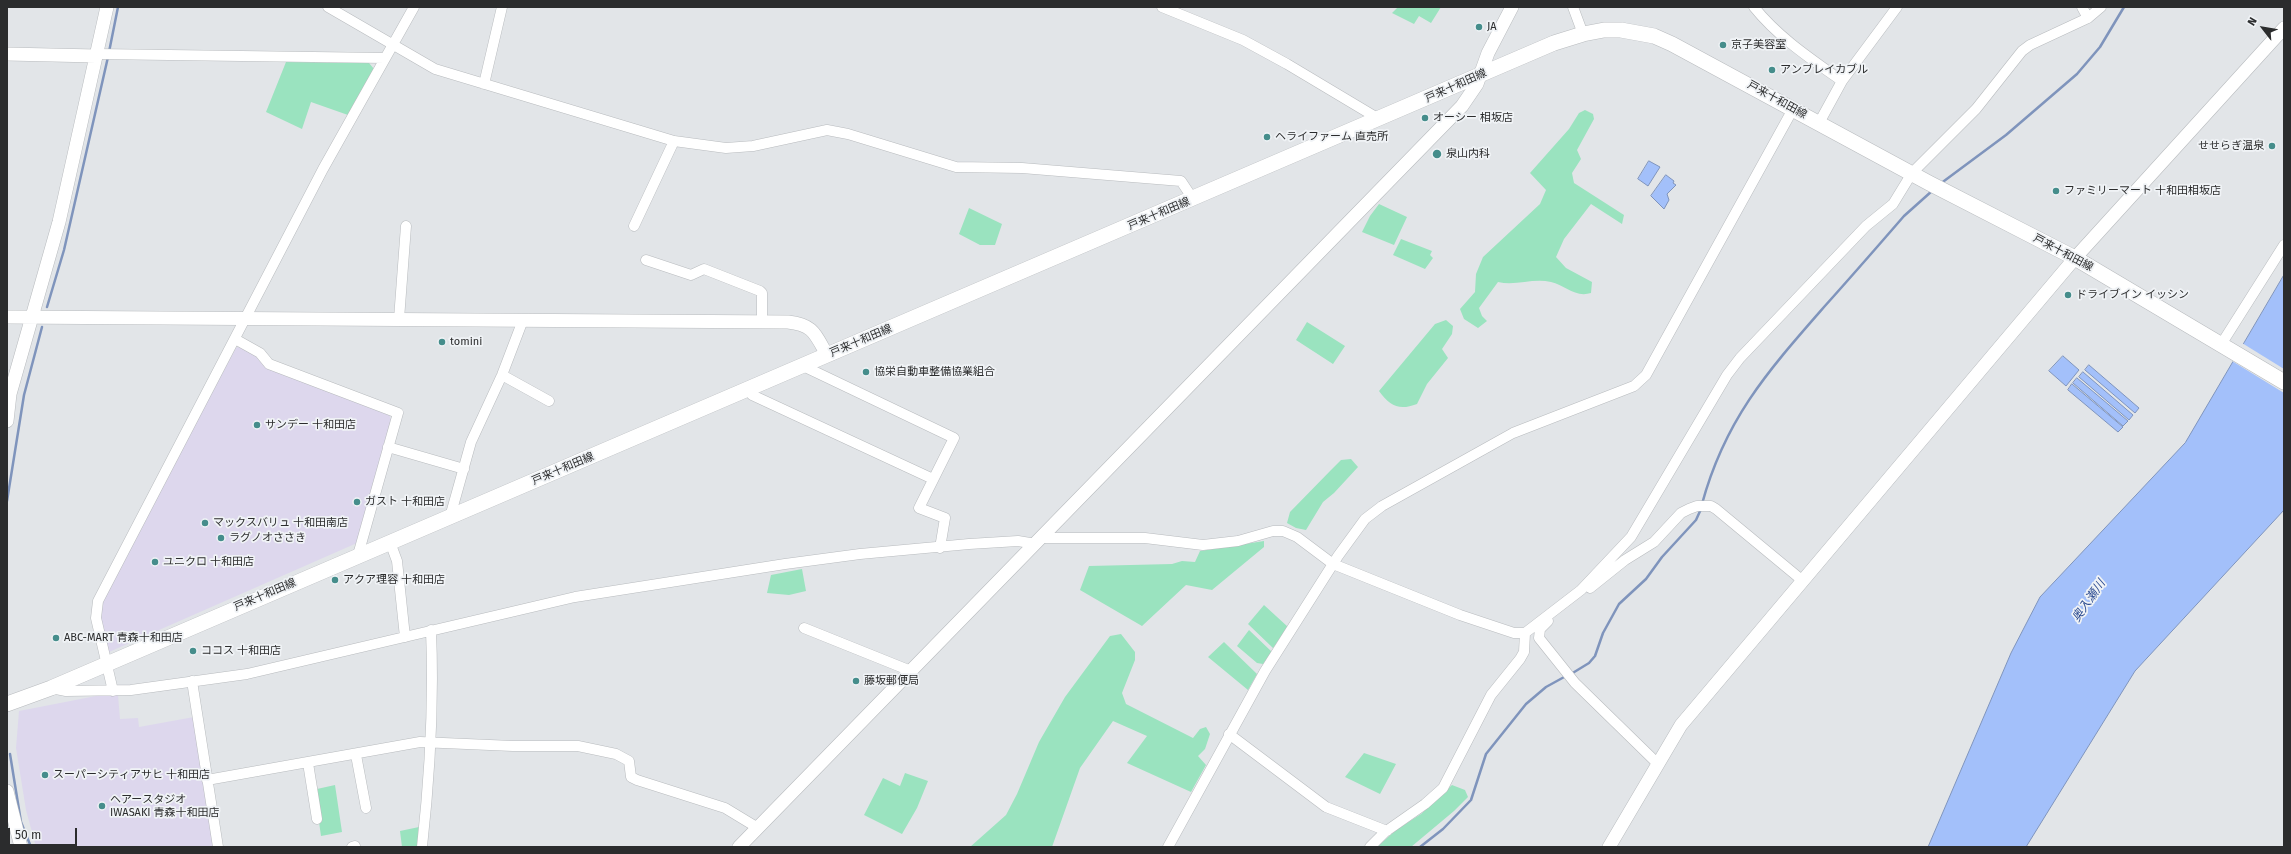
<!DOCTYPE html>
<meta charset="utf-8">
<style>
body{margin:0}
#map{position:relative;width:2291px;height:854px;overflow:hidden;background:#e2e5e8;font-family:"Fira Sans",sans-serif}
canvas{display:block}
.frame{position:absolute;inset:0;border:8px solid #2b2c2d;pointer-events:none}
.north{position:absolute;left:2243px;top:8px;width:40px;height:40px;-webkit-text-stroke:3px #f0f3f6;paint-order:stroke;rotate:301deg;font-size:11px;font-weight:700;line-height:16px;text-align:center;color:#2b2c2d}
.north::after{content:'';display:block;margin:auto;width:14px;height:18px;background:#2b2c2d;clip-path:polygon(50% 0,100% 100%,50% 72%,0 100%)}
.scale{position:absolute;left:8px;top:828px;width:69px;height:18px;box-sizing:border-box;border:2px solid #2b2c2d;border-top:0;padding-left:5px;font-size:12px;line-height:14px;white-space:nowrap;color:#2b2c2d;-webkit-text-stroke:3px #f0f3f6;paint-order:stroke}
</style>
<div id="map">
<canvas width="2291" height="854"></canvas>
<div class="frame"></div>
<div class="north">N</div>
<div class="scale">50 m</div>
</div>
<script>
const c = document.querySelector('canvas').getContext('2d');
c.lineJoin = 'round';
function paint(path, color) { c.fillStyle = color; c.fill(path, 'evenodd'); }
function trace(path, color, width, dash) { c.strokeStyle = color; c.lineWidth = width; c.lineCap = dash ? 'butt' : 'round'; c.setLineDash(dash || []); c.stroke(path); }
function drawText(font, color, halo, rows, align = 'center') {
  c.font = font + ' "Fira Sans","Noto Sans JP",sans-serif'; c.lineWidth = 3.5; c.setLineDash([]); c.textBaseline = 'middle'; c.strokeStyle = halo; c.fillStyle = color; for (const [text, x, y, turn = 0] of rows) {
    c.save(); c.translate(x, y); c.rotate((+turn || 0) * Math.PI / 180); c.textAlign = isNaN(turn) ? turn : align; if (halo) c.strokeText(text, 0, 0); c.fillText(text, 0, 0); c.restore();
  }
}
paint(new Path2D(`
 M242 345 257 355 262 364 267 367 389 414 391 420 357 543 109 652 100 627 99 603 236 348Z
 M118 695 120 719 138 718 139 727 194 717 215 847H36L26 810 16 748 19 711 96 696Z`), '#ddd7ed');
paint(new Path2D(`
 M1398 7H1441L1431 23 1419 16 1414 24 1392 13Z
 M286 62 369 63 374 69 348 115 311 102 302 129 266 112Z
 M1585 110 1593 114 1594 119 1577 150 1581 159 1572 173 1574 183 1624 215 1622 224 1591 204 1564 239 1556 257 1566 268 1592 282 1591 293C1575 298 1565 285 1551 282 1533 278 1516 286 1498 282L1479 308 1482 316 1487 321 1478 328 1464 319 1460 309 1475 292 1476 274 1483 257 1540 204 1546 190 1530 173 1569 129 1579 113Z
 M1379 204 1407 217 1394 245 1362 232 1370 216Z
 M969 208 1002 224 995 245H980L959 234Z
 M1401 239 1432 251 1430 255 1433 258 1425 269 1393 255Z
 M1446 320 1453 326 1452 334 1442 349 1448 358 1427 384 1417 404C1399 411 1390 406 1379 391L1435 324Z
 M1307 322 1345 346 1333 364 1296 340Z
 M1351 459 1358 467 1334 493 1323 502 1306 530 1296 528 1287 523 1290 512 1331 470 1341 460Z
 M1264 541V547L1212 590 1186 585 1142 626 1080 590 1089 566 1172 564 1182 561 1195 562 1200 551Z
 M802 569 806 591 789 595 767 593 771 575Z
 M1264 605 1288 627 1273 648 1248 624Z
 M1249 630 1272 652 1263 664 1257 663 1237 646Z
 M1121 634 1135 652V660L1122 693 1126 704 1193 738 1200 729 1206 727 1210 734 1205 749 1198 756 1206 765 1191 792 1127 763 1147 736 1113 721 1080 768 1052 847H970L1006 815 1017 794 1039 742 1065 697 1110 636Z
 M1224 642 1257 674 1248 690 1208 657Z
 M1364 753 1396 764 1380 794 1345 777Z
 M905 773 928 781 917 808 902 834 864 815 883 778 900 786Z
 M335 785 342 832 321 836 319 822 322 821 317 789Z
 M1452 785 1465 790 1468 797 1454 811 1411 847H1377L1396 830 1421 814Z
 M419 827 418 847H402L400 831Z`), '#9ae3bf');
const water = new Path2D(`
 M1649 161 1660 167 1648 186 1638 179Z
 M1666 175 1674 181 1673 183 1676 185 1667 194 1669 200 1664 209 1651 196Z
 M2284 275V510L2135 671 2026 847H1928L2011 653 2040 597 2185 443Z
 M2063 356 2079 370 2066 386 2049 371Z
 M2089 365 2139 408 2135 413 2085 370Z
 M2083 372 2133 415 2129 420 2079 377Z
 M2077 378 2128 421 2123 426 2073 383Z
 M2072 384 2123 427 2118 432 2068 390Z`);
paint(water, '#a3c0fa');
trace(water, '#7f94bc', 1);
paint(new Path2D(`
 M2242 343 2284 369V393L2232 361Z`), '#e2e5e8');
trace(new Path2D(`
 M109 52 118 7
 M1940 184 2006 135 2077 74 2100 47 2124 7
 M47 307 64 250 108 57
 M7 501 24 395 42 327
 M1702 504C1725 419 1768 371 1824 307 1851 277 1878 246 1904 216L1932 191
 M1571 674 1589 663 1595 656 1603 633 1619 604 1646 579 1662 557 1696 520 1701 509
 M10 754 21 822 31 847
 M1420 847 1443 829 1471 800 1486 754 1526 704 1546 687 1566 676`), '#7f94bc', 2.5);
const minor = new Path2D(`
 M328 7 435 69 674 141 726 148 753 146 827 130 848 134 956 167 1022 168 1181 181 1193 199
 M1162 7 1243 40 1287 64 1379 119
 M1573 7 1583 34
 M1754 7C1778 37 1811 59 1842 81
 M2082 7 2088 18
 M97 54 385 58
 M484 84 502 7
 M1819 123 1842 81 1897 7
 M634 226 674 141
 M646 260 691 275 704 269 760 291 762 293V321
 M399 319 406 226
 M235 339 260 353 269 364 398 413 358 555
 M2222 343 2284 245
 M803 366 954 438 919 508 945 518 940 548
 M502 375 549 401
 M750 389 752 395 933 479
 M388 447 464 469
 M450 517 471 442 502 375 523 320
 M1043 538H1145L1203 545 1238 541 1273 531H1283L1297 537 1333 564 1460 615 1514 633H1525L1581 590 1631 537 1727 375 1740 358 1866 226 1893 204 1912 173 1976 109 2022 51 2030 45 2088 18 2101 7
 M390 542 397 561 405 637
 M1590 588 1625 560 1654 542 1681 513 1689 509 1697 506H1711L1716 509 1803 581
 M1548 621 1540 629 1539 638 1575 683 1658 764
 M804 628 911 671
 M192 681 218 847
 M51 688 66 691 131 690 247 674 575 597 785 564 860 554 969 544 1018 541 1036 544
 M113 691 96 618 98 601 323 169 414 7
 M1229 734 1326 807 1387 831
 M356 755 366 808
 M308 763 317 819
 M207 780 420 742 513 746H578L616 754 629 761 631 777 637 780 725 808 758 828
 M352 847 355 846
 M422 847C430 775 434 703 431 630
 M1168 847 1265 671 1338 556 1365 519 1382 506 1513 433 1634 386 1646 375 1793 109
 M1370 847 1385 832 1425 804 1443 788 1491 695 1520 659 1524 652 1525 633`);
const tertiary = new Path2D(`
 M7 54 96 56
 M7 317 788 322C814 325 815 334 827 355
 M7 421 10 394 59 222 107 7
 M7 791 21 847
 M739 847 1462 106 1477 84 1488 53 1512 7
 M1609 847 1681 725 1692 712 2075 258 2284 28`);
const secondary = new Path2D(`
 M7 704 51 688 1554 43 1583 34 1604 30H1621L1654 36 1672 44 1929 183 2075 258 2284 382`);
trace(minor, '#b8bbbe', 11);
trace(tertiary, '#b8bbbe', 14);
trace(secondary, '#b8bbbe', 16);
trace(minor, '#fff', 10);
trace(tertiary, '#fff', 13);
trace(secondary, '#fff', 15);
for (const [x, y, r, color] of [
 [1479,27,4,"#458d8b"],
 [1723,45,4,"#458d8b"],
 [1772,70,4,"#458d8b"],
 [1425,118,4,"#458d8b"],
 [1267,137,4,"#458d8b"],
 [2272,146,4,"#458d8b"],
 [1437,154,5,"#458d8b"],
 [2056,191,4,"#458d8b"],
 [2068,295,4,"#458d8b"],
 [442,342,4,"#458d8b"],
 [866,372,4,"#458d8b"],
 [257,425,4,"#458d8b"],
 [357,502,4,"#458d8b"],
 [205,523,4,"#458d8b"],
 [221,538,4,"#458d8b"],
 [155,562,4,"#458d8b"],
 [335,580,4,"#458d8b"],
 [56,638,4,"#458d8b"],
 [193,651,4,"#458d8b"],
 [856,681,4,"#458d8b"],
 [45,775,4,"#458d8b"],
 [102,806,4,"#458d8b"]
]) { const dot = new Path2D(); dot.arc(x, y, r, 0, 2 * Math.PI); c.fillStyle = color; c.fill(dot); trace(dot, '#f0f3f6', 1.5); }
drawText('11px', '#2b2c2d', '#f0f3f6', [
 ["JA",1487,27],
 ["京子美容室",1731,45],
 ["アンブレイカブル",1780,70],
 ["オーシー 相坂店",1433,118],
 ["ヘライファーム 直売所",1275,137],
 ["せせらぎ温泉",2264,146,"right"],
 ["泉山内科",1446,154],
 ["ファミリーマート 十和田相坂店",2064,191],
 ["ドライブイン イッシン",2076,295],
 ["tomini",450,342],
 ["協栄自動車整備協業組合",874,372],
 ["サンデー 十和田店",265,425],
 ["ガスト 十和田店",365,502],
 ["マックスバリュ 十和田南店",213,523],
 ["ラグノオささき",229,538],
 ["ユニクロ 十和田店",163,562],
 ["アクア理容 十和田店",343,580],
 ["ABC-MART 青森十和田店",64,638],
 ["ココス 十和田店",201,651],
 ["藤坂郵便局",864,681],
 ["スーパーシティアサヒ 十和田店",53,775],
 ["ヘアースタジオ",110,800],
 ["IWASAKI 青森十和田店",110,813]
], 'left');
drawText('11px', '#2b2c2d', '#f0f3f6', [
 ["戸来十和田線",1456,86,-24],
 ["戸来十和田線",1777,100,29],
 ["戸来十和田線",1159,214,-23],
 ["戸来十和田線",2063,253,28],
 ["戸来十和田線",861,341,-23],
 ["戸来十和田線",563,469,-23],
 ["戸来十和田線",265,595,-23]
]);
drawText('italic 12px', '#2e4d92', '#f0f3f6', [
 ["奥入瀬川",2089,601,-55]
]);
</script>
